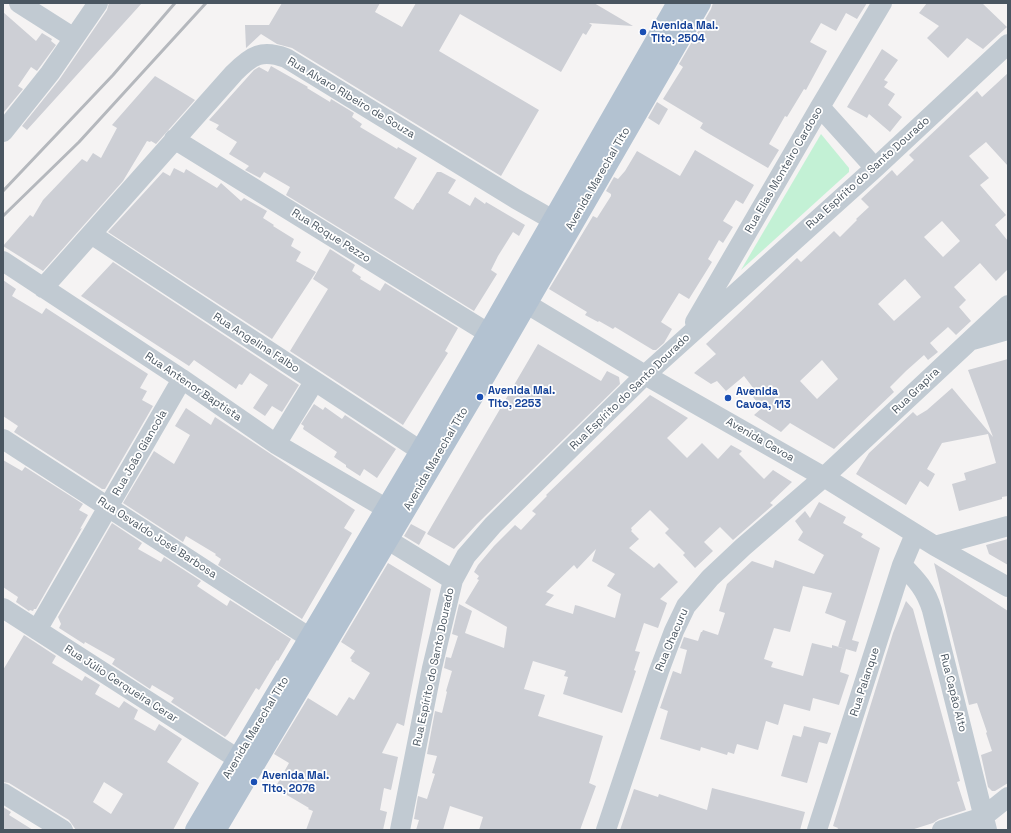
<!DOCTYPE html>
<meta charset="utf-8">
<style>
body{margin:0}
#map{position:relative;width:1011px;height:833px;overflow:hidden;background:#f5f3f3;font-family:"Space Grotesk",sans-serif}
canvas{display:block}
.frame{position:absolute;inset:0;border:4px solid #4a5661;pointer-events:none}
</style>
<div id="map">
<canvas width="1011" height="833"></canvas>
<div class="frame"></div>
</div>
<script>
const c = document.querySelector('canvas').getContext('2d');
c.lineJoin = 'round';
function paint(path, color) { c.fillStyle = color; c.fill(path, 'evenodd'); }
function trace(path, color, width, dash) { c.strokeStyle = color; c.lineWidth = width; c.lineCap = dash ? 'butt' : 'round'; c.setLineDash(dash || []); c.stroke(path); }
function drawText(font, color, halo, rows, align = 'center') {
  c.font = font + ' "Space Grotesk",sans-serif'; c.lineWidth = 3.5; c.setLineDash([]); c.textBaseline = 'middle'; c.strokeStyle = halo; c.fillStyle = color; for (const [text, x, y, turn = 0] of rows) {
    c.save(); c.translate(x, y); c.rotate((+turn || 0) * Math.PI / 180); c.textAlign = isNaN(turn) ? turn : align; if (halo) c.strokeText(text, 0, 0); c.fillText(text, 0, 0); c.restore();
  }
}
paint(new Path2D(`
 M821 134 849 168V172L741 270Z`), '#c3f1d5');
paint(new Path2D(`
 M109 3H142L27 130 22 126 59 80 107 10Z
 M282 3H380L375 12 402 27 416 3H594L633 26 589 23 592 25 586 35 583 33 561 72 460 14 439 51 539 110 501 176 292 48 277 44 261 34 246 48 245 25H269Z
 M713 3H867L857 19 846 13 836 31 821 23 810 42 827 51 806 90 804 89 787 117 785 116 769 144 779 150 768 168 706 132 700 128 703 123 663 99 683 67 679 64 711 9Z
 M927 3H982L1007 27 983 49 967 38 948 58 927 38 939 26 919 13Z
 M3 12 36 41 42 33 52 39 51 41 56 45 37 71 31 67 18 86 23 89 4 112Z
 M882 49 898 60 884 80 888 82 884 87 895 94 888 105 902 117 890 132 869 114 867 118 847 107Z
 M271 66 308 87 307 88 330 102 331 99 354 113 352 117 362 124 360 127 397 149 398 147 417 158 394 198 413 210 417 203H418L437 172H441L456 180 448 193 470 206 475 197 485 204 486 202 525 225 519 236 513 232 498 256 491 270 497 274 474 311 286 195 290 187 264 172 260 178 245 170 249 166 229 154 237 142 216 129 219 125 209 120 254 70 259 67 268 72Z
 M1008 73V166L986 142 969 156 989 178 980 185 1006 215 995 225 1008 241V269L996 281 980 263 954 287 966 300 959 307 971 321 956 335 948 327 930 343 938 352 928 360 924 355 906 371 890 387 894 392 834 449 790 423 781 432 754 415 762 408 753 397 757 393 744 376 726 391 717 381 711 384 694 373 716 354 706 344 736 316 797 258 801 262 834 231 840 237 857 220 856 219 869 207 861 199 892 170 897 176 914 160 909 155 977 91 982 97ZM942 221 960 241 943 257 924 237ZM905 279 921 297 894 321 878 304ZM822 360 838 379 817 399 800 381Z
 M155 76 195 100 156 144 151 141 150 142 147 141 123 181 43 271 3 246 30 215 33 217 43 200 82 159 87 162 93 153 101 158 117 128 112 125Z
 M657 102 668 109 659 125 648 118Z
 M695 150 754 185 743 204 736 200 723 221 733 227 723 243 719 240 708 259 712 262 689 299 679 293 661 322 672 329 664 343 656 350H653L615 327 613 329 599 321 598 322 585 315 587 312 549 289 593 216 597 218 611 196V194L606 191 614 177 618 179 625 171 637 151 680 176Z
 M174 168 184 173 186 169 217 188 221 183 241 201 244 198 267 211 263 218 274 225 273 226 294 239 291 246 301 252 296 261 316 272 272 339 108 232 163 172 170 176Z
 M330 249 355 265 352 271 361 277 360 279 380 291 385 283 458 328 445 351 448 353 403 425 290 351 328 289 313 279Z
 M113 262 299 385 282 412 272 406 265 416 253 408 268 385 250 373 242 385 239 384 236 389 194 360 189 366 81 296Z
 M3 280 16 289 12 296 42 314 46 308 148 374 140 388 147 391 142 400 153 406 105 489H102L14 432 18 426 3 416Z
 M538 344 601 381 607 371 619 377 620 384 477 524 454 549 427 534Z
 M1008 359V496L1002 497V499L959 511 952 484 966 480 964 473 996 463 988 434 942 443 927 469 935 474 928 487 920 481 906 505 856 474 869 453 913 412 917 416 927 410 952 388 993 437 968 370Z
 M650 395 688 418 667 438 687 458 702 443 718 459 731 445 742 451 739 454 764 479 773 470 792 482 770 503 773 505 733 540 720 527 704 542 713 551 695 568 683 555 685 553 665 533 669 529 650 510 631 528 632 530 631 531 639 539 629 548 654 568 659 563 678 582 660 599 667 603 658 628 644 623 635 651 640 652 634 670 636 671 622 713 563 694 568 677 564 676 566 671 533 661 524 689 545 695 538 716 603 736 589 783 596 786 580 830H479L483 817 450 806 443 830H416L419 820 414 819 418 796 427 799 435 774 432 773 437 756 427 754 435 711 442 713 447 692 446 691 452 671 444 668 446 657 451 658 458 636 452 634 459 604 472 611 465 633 504 648 507 627 465 603 479 580 477 579 479 576 474 572 478 565 494 546 515 525 521 530 536 514 532 511 547 496 546 495ZM596 549 592 561 615 574 607 586 621 594 615 618 579 606 575 605 573 614 545 605 554 595 546 592 574 565 577 569Z
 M314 404 323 410 325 407 342 419 345 415 396 449 377 478 364 469 360 476 346 467V465L334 457 337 452 303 429 304 426 301 424Z
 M186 408 211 425 215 417 355 510 344 528 352 533 302 619 218 565 221 559 215 555 216 554 186 536 183 542 123 503 154 451 174 464 190 435 175 426Z
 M3 460 22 471 25 467 83 504 79 510 88 515 80 529 82 528 36 609H34L33 611 30 610 29 611 16 602 18 597 3 587Z
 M819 502 846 517 843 523 863 534 861 537 880 548 852 640 859 642 856 652 846 649 840 672 849 675 839 705 813 698 810 711 784 704 778 725 766 721 758 750 737 744 734 754 728 752 727 755 701 747 700 751 660 739 668 711 660 708 673 671 681 674 687 650 680 648 684 637 698 641 701 632H702L703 630 718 635 725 613 719 611 727 584 752 561 773 568 775 560 814 574 824 555 798 540 803 532 795 521 805 511 810 518ZM803 586 832 593 825 613 846 621 838 647 846 649 832 645V648L812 643 803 676 771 667 773 662 764 659 774 628 790 632Z
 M112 523 142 543 138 549 161 562 164 557 201 581 197 586 227 606 230 600 291 639 278 661 277 660 259 690 256 688 228 734 225 737 171 702 174 698 152 685 150 689 112 664 115 659 85 642 84 644 59 628 61 624 58 617Z
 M411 524 426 532 419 545 404 536Z
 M1008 539V565L989 554 986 545Z
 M388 563 431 589 404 726 397 723 382 753 398 757 391 790 384 788 380 810 387 812 383 830H306L313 811 308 809 309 808 275 788 289 763 274 754 308 698 337 716 349 697 354 700 370 673 351 661 352 660 350 658 355 651 341 642Z
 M934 563 1008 611V783L995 791H992L988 787 981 755 992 751 986 733 987 732 977 703 969 705Z
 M906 601 913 609 960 781 957 782 966 810 939 819 933 823 911 830H837L838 828 833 826 893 633Z
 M24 635 56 656 52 663 82 681 85 676 100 685 95 694 119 708 124 701 138 710 134 719 155 731 159 724 182 739 167 762 199 783 173 830H76L69 820 9 783 3 782V670ZM104 782 123 794 111 814 93 802Z
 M804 726 831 733 827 744 819 742 807 783 781 776 793 735 801 737Z
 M712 788 805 812 800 830H620L634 789 658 797 659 794 707 810Z
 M3 807 11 812 9 815 33 830H3Z`), '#cdcfd5');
trace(new Path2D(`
 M19 3 74 38
 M820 107 875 168
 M3 132 50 73 98 3
 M174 139 488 333
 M91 234 421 451
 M3 261 182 379 276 444 387 509
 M43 288 234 73C252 55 262 49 286 58L516 199 567 228
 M512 295 645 375 824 477 935 546 1008 587
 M695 322 820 107 882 3
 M973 340 1008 330
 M3 439 310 638
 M276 444 314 382
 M388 540 453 580
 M935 546 1008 526
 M902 565C917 580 926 590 932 610L987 830
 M3 608 238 759
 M37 630 182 379
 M3 793 63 830
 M400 830 432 668 453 580 466 556 493 525 645 375 875 168 1008 44
 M606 830 659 671 674 631 686 606 710 578 743 547 824 477 1008 305
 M817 830 902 565 915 534
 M942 830 983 817 1008 797`), '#c1cad2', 20);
trace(new Path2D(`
 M196 830 421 451 678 3
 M215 830 485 375 700 3`), '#b3c2d1', 22);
trace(new Path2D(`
 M3 191 113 75 175 3
 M3 216 79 142 206 3`), '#b5b8bd', 3);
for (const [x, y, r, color] of [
 [643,32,4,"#1a4fb4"],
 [480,397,4,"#1a4fb4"],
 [728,398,4,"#1a4fb4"],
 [254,782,4,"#1a4fb4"]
]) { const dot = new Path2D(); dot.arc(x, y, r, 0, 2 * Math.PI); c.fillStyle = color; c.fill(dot); trace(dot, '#fff', 1.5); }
drawText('bold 11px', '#164399', '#fff', [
 ["Avenida Mal.",651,26],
 ["Tito, 2504",651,39],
 ["Avenida Mal.",488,391],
 ["Tito, 2253",488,404],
 ["Avenida",736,392],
 ["Cavoa, 113",736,405],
 ["Avenida Mal.",262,776],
 ["Tito, 2076",262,789]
], 'left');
drawText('11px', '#4a5661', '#fff', [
 ["Rua Alvaro Ribeiro de Souza",351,98,31],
 ["Rua Elias Monteiro Cardoso",784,170,-60],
 ["Rua Espírito do Santo Dourado",868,173,-42],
 ["Avenida Marechal Tito",598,179,-60],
 ["Rua Roque Pezzo",331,236,32],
 ["Rua Angelina Falbo",256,343,33],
 ["Rua Antenor Baptista",193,387,34],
 ["Rua Grapira",916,391,-44],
 ["Rua Espírito do Santo Dourado",630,392,-44],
 ["Avenida Cavoa",760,440,30],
 ["Rua João Giancola",140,453,-60],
 ["Avenida Marechal Tito",436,459,-60],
 ["Rua Osvaldo José Barbosa",157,538,33],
 ["Rua Chacuru",672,640,-67],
 ["Rua Espírito do Santo Dourado",434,667,-78],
 ["Rua Palanque",865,682,-72],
 ["Rua Júlio Cerqueira Cerar",121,684,33],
 ["Rua Capão Alto",953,693,76],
 ["Avenida Marechal Tito",256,728,-59]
]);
</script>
